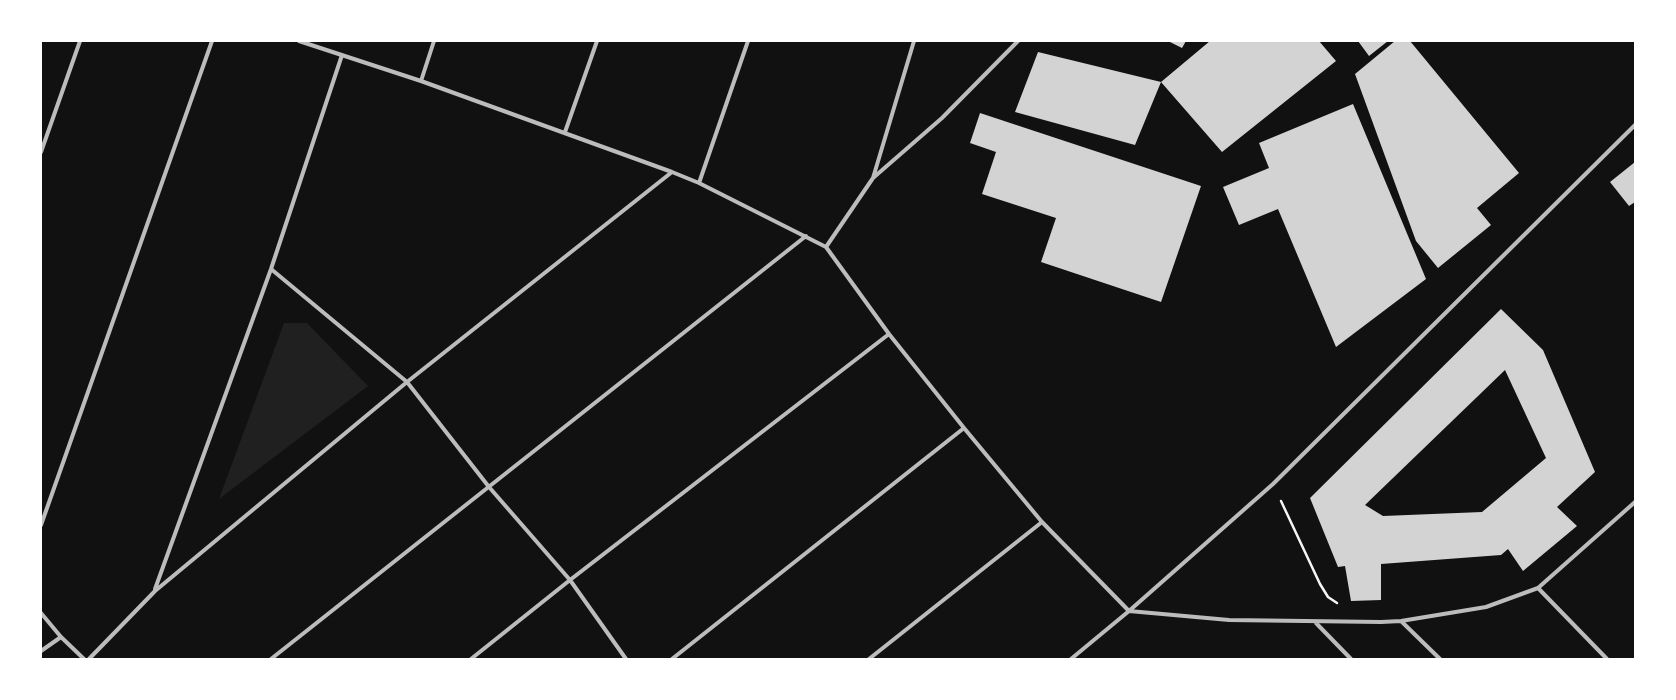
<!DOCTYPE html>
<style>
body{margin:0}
#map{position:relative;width:1676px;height:700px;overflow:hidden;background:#111;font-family:"Varela Round",sans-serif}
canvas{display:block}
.frame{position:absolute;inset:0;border:42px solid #fff;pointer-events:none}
</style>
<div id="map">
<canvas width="1676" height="700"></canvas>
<div class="frame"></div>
</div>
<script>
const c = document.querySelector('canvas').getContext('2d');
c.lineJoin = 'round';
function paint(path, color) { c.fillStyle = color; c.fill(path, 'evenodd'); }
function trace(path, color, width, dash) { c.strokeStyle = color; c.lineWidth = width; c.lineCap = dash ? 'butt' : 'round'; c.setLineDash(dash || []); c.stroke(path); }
paint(new Path2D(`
 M284 323H307L368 386 219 499Z`), '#202020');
paint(new Path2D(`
 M1168 41H1186L1182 48Z
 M1210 41H1319L1336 61 1222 152 1161 82 1135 145 1015 112 1038 52 1161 82Z
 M1358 41H1388L1369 56Z
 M1395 41H1410L1519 173 1477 208 1491 225 1438 268 1416 241 1355 74Z
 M1353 104 1426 279 1336 347 1278 209 1239 225 1223 187 1269 168 1259 143Z
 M980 113 1201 186 1161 302 1041 262 1056 218 982 194 996 152 970 143Z
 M1635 162V202L1629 206 1610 182Z
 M1501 309 1543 350 1595 472 1557 507 1577 526 1523 571 1508 549 1501 555 1381 564V600L1351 601 1345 566 1338 567 1310 498ZM1505 370 1546 458 1482 512 1383 516 1365 505Z`), '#d3d3d3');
trace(new Path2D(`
 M1281 501 1320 584 1328 597 1337 603`), '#f5f5f5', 2.5);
trace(new Path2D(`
 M299 41 421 81 672 172 699 183 826 247 889 334 964 428 1042 522 1129 611 1229 620 1381 622 1401 621 1486 607 1538 588 1635 502
 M421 81 434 41
 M565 132 597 41
 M41 152 80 41
 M873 178 914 41
 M699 183 748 41
 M826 247 873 178 942 118 1018 41
 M271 269 407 382 489 487 570 580 626 659
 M41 525 212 41
 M1538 588 1607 659
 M155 589 271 269 342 55
 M41 613 61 637 84 659
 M1401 621 1440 659
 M1316 623 1351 659
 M41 651 61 637
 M89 659 155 591 407 382 672 172
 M271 659 806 236
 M471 659 570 580 889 334
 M672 659 964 428
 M869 659 1042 522
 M1071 659 1129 611 1273 484 1635 125`), '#bcbcbc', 4);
</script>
